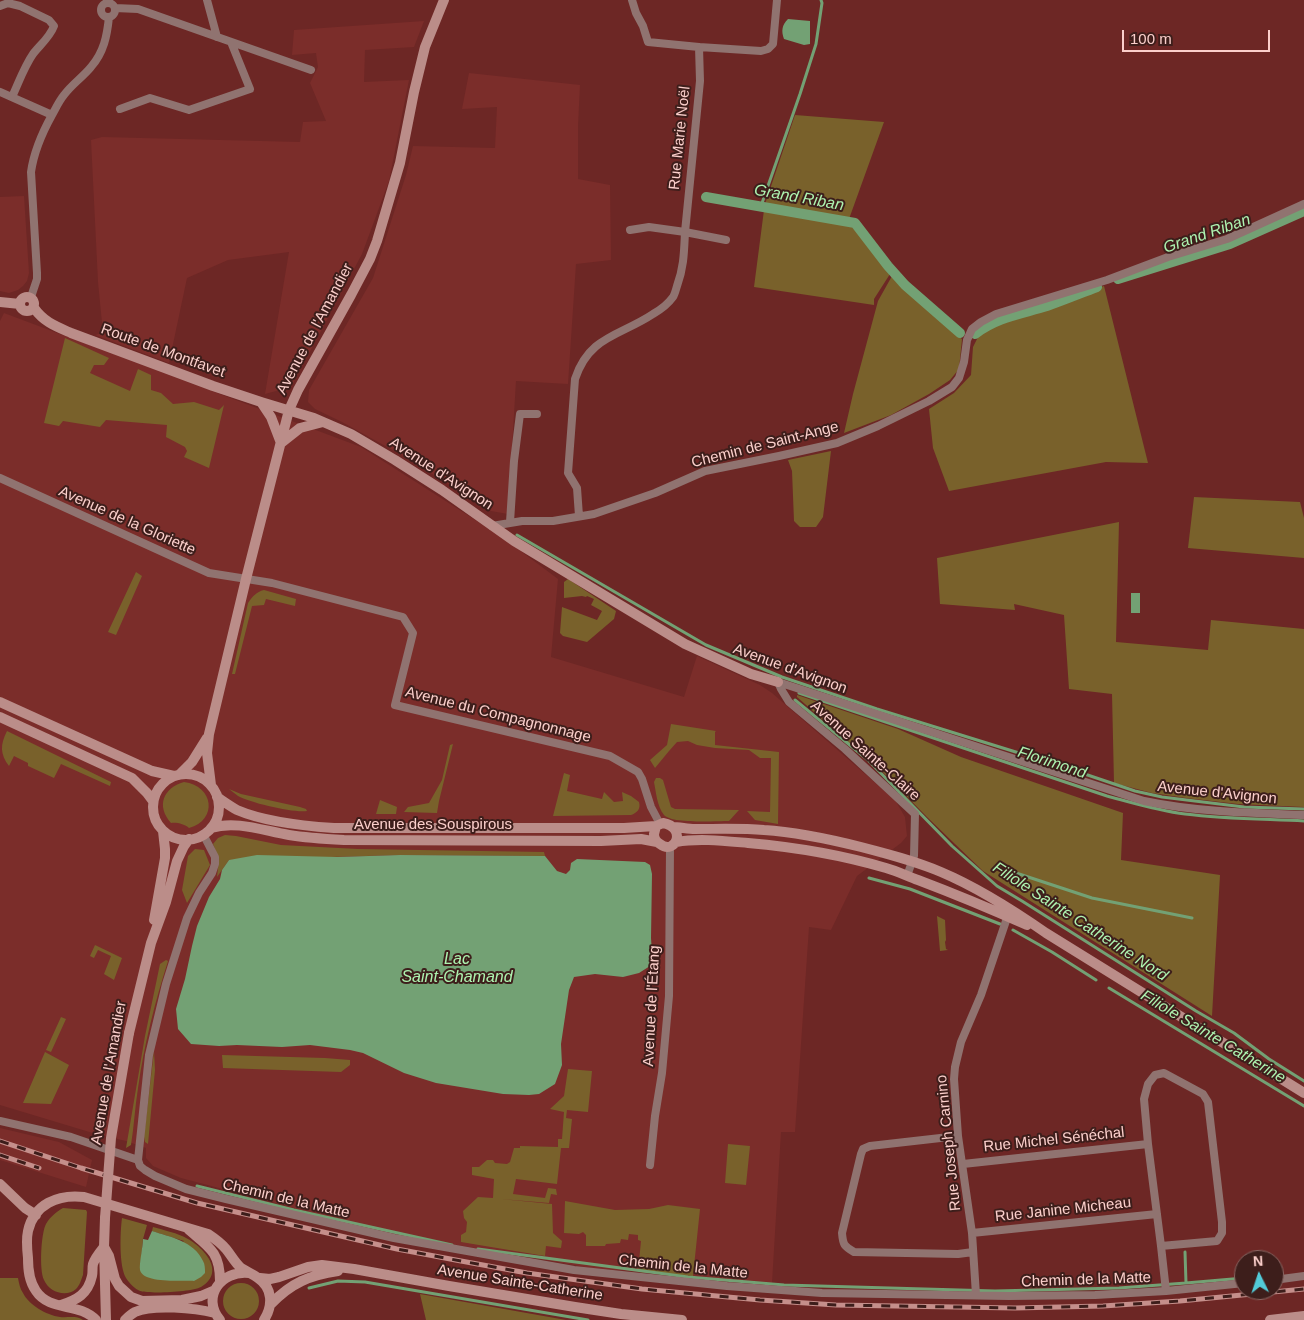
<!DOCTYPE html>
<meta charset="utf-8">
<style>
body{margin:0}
#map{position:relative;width:1304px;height:1320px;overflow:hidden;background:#6d2725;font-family:Arial,sans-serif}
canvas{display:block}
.north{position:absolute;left:1234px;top:1250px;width:50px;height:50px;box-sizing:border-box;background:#3d1e1b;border:1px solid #896561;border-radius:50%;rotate:356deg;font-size:14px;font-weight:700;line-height:20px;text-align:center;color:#fbcfcb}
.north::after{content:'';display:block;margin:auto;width:18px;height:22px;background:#52cbd8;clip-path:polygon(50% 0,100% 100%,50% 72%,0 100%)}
.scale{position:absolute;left:1122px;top:30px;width:148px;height:22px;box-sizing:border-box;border:2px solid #fbcfcb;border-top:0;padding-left:6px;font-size:15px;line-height:18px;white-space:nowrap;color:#fbcfcb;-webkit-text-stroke:4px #3d1e1b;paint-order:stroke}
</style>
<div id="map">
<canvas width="1304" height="1320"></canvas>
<div class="north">N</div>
<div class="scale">100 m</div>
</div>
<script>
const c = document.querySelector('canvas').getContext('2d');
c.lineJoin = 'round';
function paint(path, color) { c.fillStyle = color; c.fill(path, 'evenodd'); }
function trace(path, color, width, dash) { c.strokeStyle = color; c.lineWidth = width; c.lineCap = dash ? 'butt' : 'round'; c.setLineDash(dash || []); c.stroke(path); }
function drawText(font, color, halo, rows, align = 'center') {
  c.font = font + ' Arial,sans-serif'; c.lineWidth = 4; c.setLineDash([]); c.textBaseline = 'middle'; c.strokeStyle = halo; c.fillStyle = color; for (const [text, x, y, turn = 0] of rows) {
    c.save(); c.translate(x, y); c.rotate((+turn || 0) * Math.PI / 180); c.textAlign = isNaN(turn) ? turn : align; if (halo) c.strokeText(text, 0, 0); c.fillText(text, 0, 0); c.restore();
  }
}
paint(new Path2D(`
 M424 21 414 47 365 50 364 82 409 80 389 181 362 254 291 387 265 394 289 252 228 260 187 278 169 363 95 335 103 333 98 282 91 140 102 137 300 142 303 122 326 121 310 83 318 67 316 53 292 55 294 30Z
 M469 73 580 85 578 126V179L610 185 611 260 576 264 568 384 516 381 508 514 491 511 407 458 342 422 315 409 308 402 309 390 373 278 406 175 413 146 495 148 497 107 462 109Z
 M24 196 29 273 27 281 23 286 18 290 9 293 0 291V197Z
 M4 313 361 447 502 537 558 579 551 657 684 697 697 656 760 685 772 693 895 800 905 817 907 836 901 843 857 876 831 930 809 927 795 1132H781L772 1283 591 1268 393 1234 181 1178 153 1166 146 1158V1148L126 1141 96 1134 0 1105V321Z
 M0 1128 59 1142 92 1160 86 1187 0 1160Z`), '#7b2d2a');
paint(new Path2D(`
 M795 115 884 122 849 219 765 204Z
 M764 210 853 227 890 274 874 299V305L754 287Z
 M892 276 962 339 959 369 950 380 929 394 891 415 844 433 853 394 878 301Z
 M1104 286 1148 463 1106 462 949 491 933 448 929 409 954 393 971 375 973 347 980 333 999 321Z
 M65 338 109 358 104 365H94L90 373 130 391 138 369 151 375V390L161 393 173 404 194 402 219 410 224 405 209 468 184 457 187 451 185 447 166 437 167 425 106 420 100 427 63 421 59 426 44 423Z
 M831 451 823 517 816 527H800L794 521 792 471 788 460Z
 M1194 497 1300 502 1304 518V558L1188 548Z
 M1119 522 1116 642 1208 650 1211 620 1304 629V807L1238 804 1186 798 1152 793 1114 783 1112 694 1069 689 1064 615 1014 604 1015 610 940 604 937 558Z
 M136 572 142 576 116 635 108 632Z
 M568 579 616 611 614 619 587 642 563 636 560 633 562 607 597 620 602 611 591 605 594 599 587 596 586 597 582 596 564 598V582Z
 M264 590 296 599 295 606 266 599 264 605 252 606 235 674H232L248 603C253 596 256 592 264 590Z
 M797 695 898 729 961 757 1123 813 1121 860 1220 875 1212 1016 983 871 927 817 868 757 848 742 797 697Z
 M671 724 716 731 715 732V745L779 752 778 824 755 820 747 811 770 812 771 758H760L749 750 715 748 697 745 688 741 677 742 669 751 655 768 650 760 667 745Z
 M7 731 111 782 110 786 61 764 54 778 28 766V763L14 756 9 766C0 754 0 745 7 731Z
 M453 744 439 801 437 813 404 812 408 807 429 803 442 780 450 745Z
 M564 773 570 775 567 791 602 799 604 792 614 802 623 801 622 792 631 796 639 802C641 809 637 813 631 815L553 816Z
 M656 778H660L663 780 671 807 675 809 739 810 729 821C716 821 672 824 664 815 657 806 656 792 654 782Z
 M184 782C214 786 218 820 189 828 185 824 176 822 171 823 156 806 163 788 184 782Z
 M229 789 241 794 300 807 306 809 307 811C293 813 251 803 238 796 235 794 232 791 229 789Z
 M380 800 397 807 396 814H376Z
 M225 835 236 836 281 845 358 849 544 852 545 856 400 855 229 860 217 877 219 859 213 844 218 838Z
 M195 849 204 850 210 865 187 903 182 890 188 856Z
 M937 916 945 920 946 940 945 942 946 949 948 950 940 951Z
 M95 945 122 958 114 980 104 974 111 956 98 950 94 958 90 956Z
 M166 960 168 961C155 1002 144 1045 138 1088 135 1107 134 1126 131 1145L126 1148 145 1036 160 964Z
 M61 1017 66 1019 51 1052 46 1050Z
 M154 1051 155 1070 148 1144 145 1142 144 1136Z
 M45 1052 69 1065 51 1104 23 1103Z
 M222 1055 325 1058 350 1060V1065L341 1072 223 1068Z
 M568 1069 592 1071 588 1112 567 1110 566 1118 572 1119 569 1148H561L557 1184 516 1179 513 1194 545 1198 548 1188 556 1189 557 1195 551 1194 549 1203 501 1199 552 1204 553 1233 562 1241 561 1248 546 1246 545 1256 461 1242V1235L466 1232 467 1222 464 1218 463 1211 478 1197 493 1198 494 1179 472 1175V1167H479L487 1160H493L495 1163 507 1164 510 1162 514 1148H520V1146L558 1147V1139H562L564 1112 550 1109 564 1096Z
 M728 1144 750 1146 746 1185 725 1183Z
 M565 1201 615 1210 649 1209 668 1205 700 1209 693 1276 638 1272 641 1241 638 1240V1235L629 1234 628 1240 621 1239 620 1243 606 1244 605 1246H586V1235L583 1232 579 1234 564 1233Z
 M63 1208 86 1210 87 1212 83 1275C81 1280 80 1285 76 1289 66 1298 49 1292 44 1280 39 1270 41 1233 46 1224 50 1217 56 1212 63 1208Z
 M122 1218 147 1225 143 1239 140 1270 184 1241 152 1231 153 1227C163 1230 173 1232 182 1236 201 1244 228 1271 201 1287 192 1292 151 1294 140 1291 135 1289 130 1284 126 1278 119 1266 120 1233 122 1218Z
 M0 1278H18C19 1283 20 1289 23 1293 29 1305 46 1315 60 1317 68 1318 76 1315 83 1320H0Z
 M223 1301a18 18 0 1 1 36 0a18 18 0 1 1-36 0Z
 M420 1294 566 1320H426Z`), '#79612b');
paint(new Path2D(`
 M788 19 810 21V44L804 45 784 39C781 31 782 25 788 19Z
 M1131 593H1140V613H1131Z
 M257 855 337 857 400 855 545 856 557 871 566 874 570 870 571 863 577 859 645 862 650 865 652 874 651 938 652 953 650 966 639 973 623 977 595 974 574 977 569 990 561 1044 562 1065 555 1084 539 1094 529 1095 503 1094 436 1083 404 1073 363 1053 350 1050 310 1045 282 1047 237 1045 219 1046 191 1044 178 1029 176 1009 185 979 192 946 197 926 209 897 220 879 222 870 229 860Z
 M152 1231C170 1237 194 1241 203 1261 205 1264 205 1269 205 1273L201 1277 194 1281C183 1280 143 1284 140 1270 139 1264 143 1246 143 1239L148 1240Z`), '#73a174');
trace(new Path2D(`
 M761 206 800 94 816 44 822 3 821 0
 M517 535 706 645 782 677 877 709 1061 766 1135 791 1162 797 1244 807 1304 809
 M799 693 1107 796C1133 803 1159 811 1185 814 1225 819 1264 819 1304 821
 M795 700 868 760 952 846 997 886 1022 901 1196 1011 1234 1033 1269 1059 1304 1081
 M1013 872 1092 898 1192 918
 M869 878 910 889 1000 924
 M1013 930 1052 952 1096 980
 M1109 988 1304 1106
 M197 1186 294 1210 452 1245
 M478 1249 688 1277 784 1285 995 1291 1119 1288 1186 1283
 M1185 1252 1186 1283 1244 1278
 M309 1288 338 1281 365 1282 588 1320`), '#73a174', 3);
trace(new Path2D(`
 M706 197 855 223 888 266 905 285 960 333
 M1118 279 1230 244 1304 211
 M975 334C997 317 1021 314 1047 306 1064 300 1081 293 1097 287`), '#73a174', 10);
trace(new Path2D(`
 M207 0 217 37
 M632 0 636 13 643 26 648 42 699 47 700 81 685 232 726 240
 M101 10a7 7 0 1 1 14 0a7 7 0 1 1-14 0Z
 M0 6 8 3 20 6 49 20 54 26C50 37 40 45 33 54 24 67 19 82 12 97
 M115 8 138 9 311 70
 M699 47 761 51 768 49 773 44 777 0
 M0 92 52 115
 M120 109 150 98 189 110 250 89 231 42
 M31 297 37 279V273L31 172C34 151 42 133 52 115 56 108 59 101 64 95 72 84 83 77 91 67 104 52 107 36 109 17
 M0 478 209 573 272 583 403 617 413 633 395 705 610 756 638 772 642 779 651 807 660 824
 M579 516 577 488 568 473 575 379C589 336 620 336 653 314 660 310 668 304 673 297 675 294 676 289 677 286 684 267 684 252 685 232L649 227 630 230
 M510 522 514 461 520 414H537
 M492 526 522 521H553L594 514 655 493 705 471 779 456 837 443 878 426 929 401 952 387 959 378 964 362 967 340 972 329 981 322 996 314 1107 280 1168 257 1227 239 1304 204
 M778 682 1144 801C1197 812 1250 813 1304 815
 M778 682 781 689 789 702 845 749 915 814 914 856 907 876
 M1164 1073 1203 1094 1208 1102 1222 1222V1233L1217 1241 1161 1246 1148 1144 1144 1099 1148 1084 1155 1075Z
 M0 1121 71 1137 138 1160
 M958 1136 870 1146 863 1149 861 1154 842 1233C843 1245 844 1246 854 1252L958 1254 973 1252
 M138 1160 140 1166 145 1170 155 1176 186 1189 226 1199 394 1238 574 1270 727 1286 822 1293 1009 1296 1095 1295 1166 1291 1244 1283
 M138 1160 149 1055 166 984 187 918 199 893 212 873 215 864V857L203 834
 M963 1164 1148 1144
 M650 1165 655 1116 662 1073 669 996 670 847
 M972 1233 1157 1214
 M1161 1246 1166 1291
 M1274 1280 1304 1276
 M976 1295 972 1233 958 1136 954 1079 955 1067 961 1042 981 995 1009 912`), '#907370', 8);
trace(new Path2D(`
 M20 304a7 7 0 1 1 14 0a7 7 0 1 1-14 0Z
 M0 302 20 304
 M34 308C44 322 55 326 71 333L213 386 261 402 314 418 351 434 395 460 442 490 514 541 685 644 751 674 778 682
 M261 402 271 417 281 443 300 428 323 422
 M0 702 152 771 174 776
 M0 717 132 778 147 793 153 801
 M153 807a33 33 0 1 1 66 0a33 33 0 1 1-66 0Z
 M179 775 192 762 207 738
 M211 785 207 753 209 734 246 579 289 410 298 390 351 295 370 259 377 241 400 163 414 92 425 47 444 0
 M217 797C223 801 230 806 237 810 265 822 304 826 334 828H624L656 826 663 823C687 827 676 856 660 844 656 842 654 838 654 834L656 826
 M672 827C680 827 687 829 695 829 718 829 741 828 764 830 796 832 829 839 861 847 888 854 915 861 941 872 979 888 1013 910 1046 933L1304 1093
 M211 828C236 820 264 831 289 835 307 838 325 839 344 840L601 841 641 839 657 842
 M676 842C699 838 725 841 748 843 794 847 842 855 886 868 897 871 907 876 918 880 955 894 991 909 1027 925
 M154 920 165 858V849L163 831
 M129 1033 151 943 166 902 177 861 184 846 189 839
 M0 1184 25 1208 36 1215
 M105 1218 104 1247 106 1320
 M189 1230C209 1247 220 1252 220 1281
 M104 1247 109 1256 115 1279 119 1286 131 1297 142 1301 182 1300 201 1296 215 1290
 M260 1278 270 1279 279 1277 308 1267 322 1265 354 1269 449 1286 575 1307 621 1314 682 1320
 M271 1304C291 1283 310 1275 338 1271
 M61 1305C77 1300 88 1294 92 1276 93 1272 92 1268 93 1264 95 1258 100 1252 104 1247
 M96 1320C79 1302 50 1312 36 1291 29 1281 28 1270 28 1258 27 1249 26 1240 28 1231 34 1204 58 1194 84 1197L208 1234C214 1238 221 1243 226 1249 231 1255 235 1263 241 1268 247 1272 253 1274 258 1278 273 1288 273 1306 264 1320
 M125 1320C128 1317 131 1314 135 1312 153 1304 195 1308 215 1313
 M220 1320C201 1297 221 1270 249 1273
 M1270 1320 1304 1316`), '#bb8d89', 10);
const rail = new Path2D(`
 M0 1141 81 1168 197 1203 397 1249 461 1261 527 1273 642 1289 760 1300 836 1305 1015 1308 1103 1306 1180 1301 1304 1289
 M0 1155 39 1168`);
trace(rail, '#c58f8b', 5);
trace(rail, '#3d1e1b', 3, [9]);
trace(new Path2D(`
 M105 1218 111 1138 129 1033`), '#bb8d89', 10);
drawText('15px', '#fbcfcb', '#3d1e1b', [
 ["Rue Marie Noël",680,138,-84],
 ["Avenue de l'Amandier",315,329,-62],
 ["Route de Montfavet",163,351,20],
 ["Chemin de Saint-Ange",765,445,-14],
 ["Avenue d'Avignon",441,474,33],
 ["Avenue de la Gloriette",127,521,24],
 ["Avenue d'Avignon",790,669,20],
 ["Avenue du Compagnonnage",498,715,14],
 ["Avenue Sainte-Claire",865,751,42],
 ["Avenue d'Avignon",1217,793,6],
 ["Avenue des Souspirous",433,825],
 ["Avenue de l'Étang",652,1006,-87],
 ["Avenue de l'Amandier",109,1073,-80],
 ["Rue Michel Sénéchal",1054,1140,-6],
 ["Rue Joseph Carnino",949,1143,-96],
 ["Chemin de la Matte",286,1199,13],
 ["Rue Janine Micheau",1063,1210,-6],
 ["Chemin de la Matte",683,1267,6],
 ["Chemin de la Matte",1086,1280,-2],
 ["Avenue Sainte-Catherine",520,1283,9]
]);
drawText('italic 16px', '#aef3b0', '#3d1e1b', [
 ["Grand Riban",799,198,10],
 ["Grand Riban",1207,234,-19],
 ["Florimond",1052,763,18],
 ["Filiole Sainte Catherine Nord",1080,922,33],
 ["Lac",457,960],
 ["Saint-Chamand",457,978],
 ["Filiole Sainte Catherine",1213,1037,31]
]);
</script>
